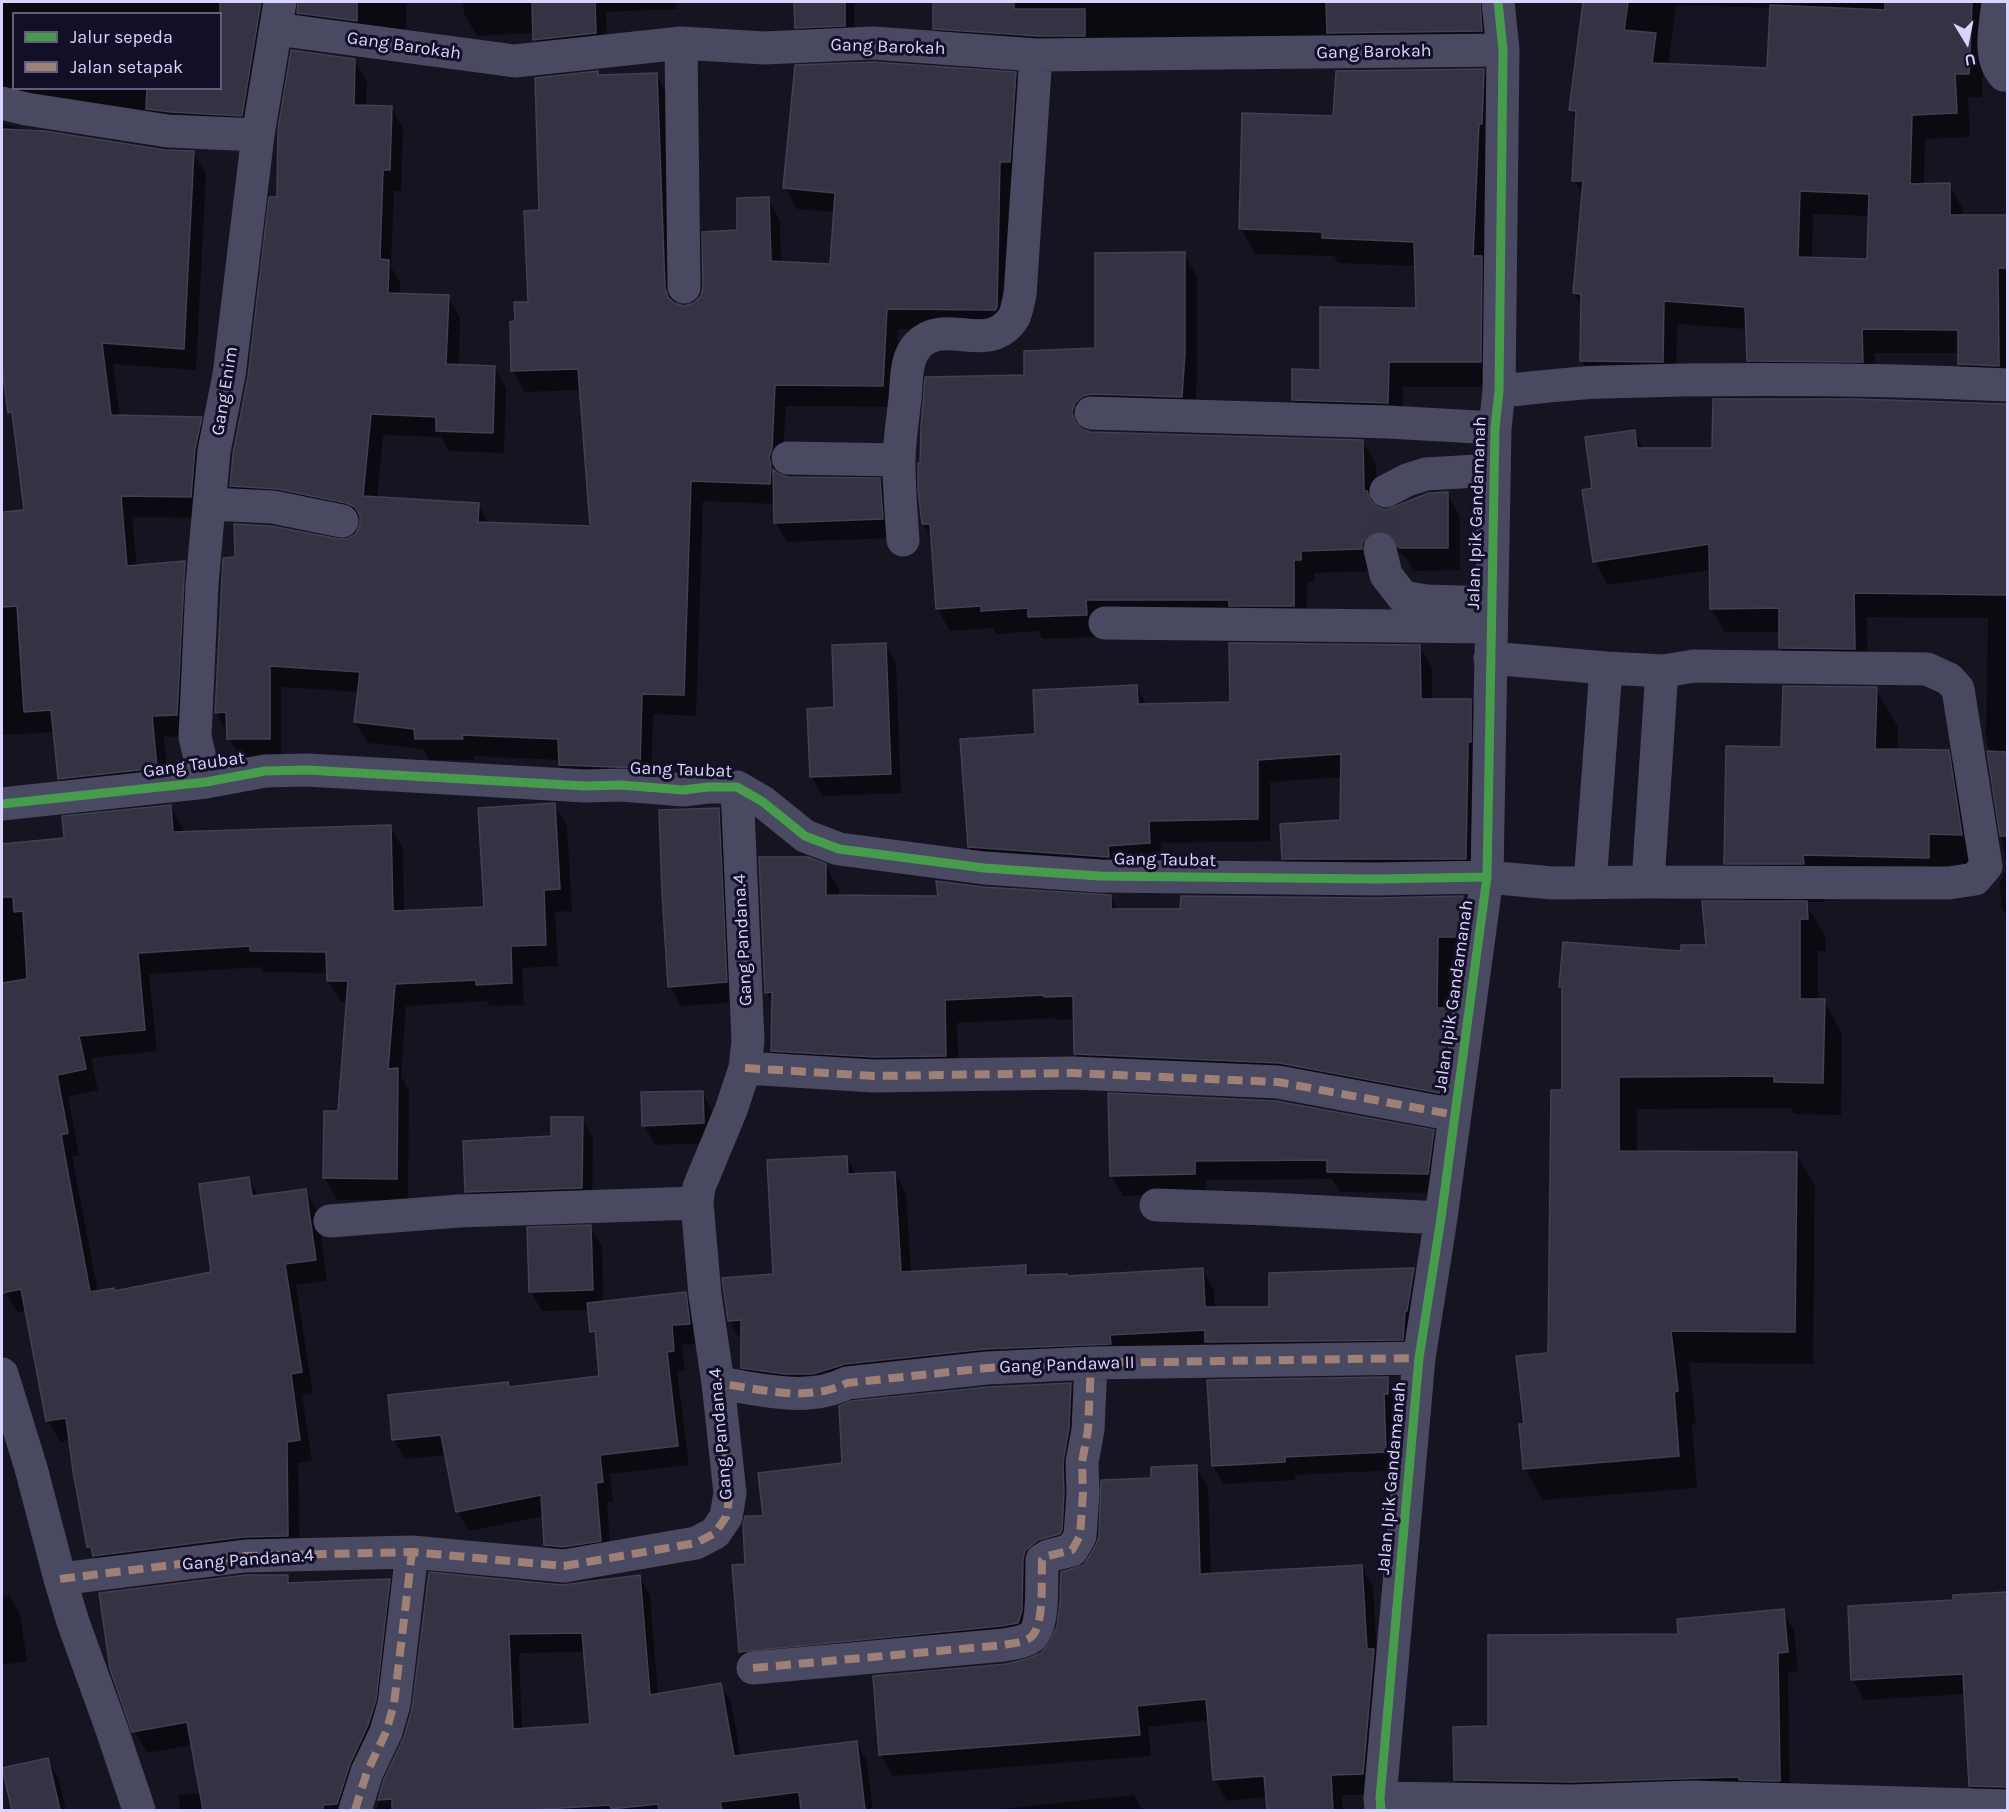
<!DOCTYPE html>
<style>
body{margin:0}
#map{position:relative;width:2009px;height:1812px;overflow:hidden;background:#161421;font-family:Karla,sans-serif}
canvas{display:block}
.frame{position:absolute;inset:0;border:3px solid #d9d4ff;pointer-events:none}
.legend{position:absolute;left:12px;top:12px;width:210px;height:78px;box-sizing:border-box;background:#130f26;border:2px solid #625e7d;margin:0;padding:8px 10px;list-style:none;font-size:18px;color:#d9d4ff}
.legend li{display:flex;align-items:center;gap:12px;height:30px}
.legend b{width:30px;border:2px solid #625e7d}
.north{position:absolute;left:1937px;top:12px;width:60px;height:60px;-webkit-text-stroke:4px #130f26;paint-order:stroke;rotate:170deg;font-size:16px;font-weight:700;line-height:24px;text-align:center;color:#d9d4ff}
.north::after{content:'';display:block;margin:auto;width:21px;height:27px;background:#d9d4ff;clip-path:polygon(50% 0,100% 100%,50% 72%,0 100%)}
</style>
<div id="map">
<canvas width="2009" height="1812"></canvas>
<div class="frame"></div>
<ul class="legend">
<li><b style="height:8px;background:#469c4c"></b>Jalur sepeda</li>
<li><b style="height:8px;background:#9e8076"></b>Jalan setapak</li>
</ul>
<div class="north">U</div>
</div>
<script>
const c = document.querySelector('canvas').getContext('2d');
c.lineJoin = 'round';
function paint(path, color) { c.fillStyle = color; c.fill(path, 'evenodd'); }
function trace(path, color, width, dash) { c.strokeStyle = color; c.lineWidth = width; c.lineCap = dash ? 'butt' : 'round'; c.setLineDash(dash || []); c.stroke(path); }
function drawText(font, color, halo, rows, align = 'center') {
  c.font = font + ' Karla,sans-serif'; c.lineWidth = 6; c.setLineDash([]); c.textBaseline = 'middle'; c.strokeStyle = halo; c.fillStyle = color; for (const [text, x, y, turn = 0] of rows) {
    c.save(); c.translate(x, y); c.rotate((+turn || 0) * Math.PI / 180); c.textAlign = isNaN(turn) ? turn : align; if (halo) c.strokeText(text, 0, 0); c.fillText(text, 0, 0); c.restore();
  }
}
paint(new Path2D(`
 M2 2H406V44L311 34 299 13V6H285L254 137 2 111ZM14 14H220V88H14Z
 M463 2H676L677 9 606 12 608 55 548 61 535 40V33L477 36 464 14Z
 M796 2H854L855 43 807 45 797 27Z
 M935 2H1485L1493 52 947 50 935 28Z
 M1584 2H2008L1984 51 1982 98 1968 97 1970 137 1925 139 1924 185H1949L1963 209V216L2008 217V389L1974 388 1960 364V353H1875L1876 385 1762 384 1748 360 1747 329 1677 324 1676 385H1596L1582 361V307L1574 293 1583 196 1574 180 1577 120 1571 110ZM1676 5 1771 8 1768 69 1668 65ZM1813 214 1870 216 1869 261 1812 259Z
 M354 60 367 81 366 106 391 107 403 128 401 191H394L391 267 400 282V295L448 297 460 318 459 366 494 367 506 388 504 453 449 451 441 437 383 435 377 499 478 504 489 524 591 528 581 390 525 392 513 371 516 323 529 303 541 211 597 72 599 77 656 74 668 96 676 305 684 307 695 304 702 296 739 231 768 199 780 220 781 263 832 265 835 212 797 209 785 188 1015 74 1027 95 1007 331 899 329 894 407 786 406 781 477 787 478 880 480 891 500 893 538 787 542 776 523 775 504 703 501 696 716 653 714 651 788 573 786 560 765V760L474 756V760H429L423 749 368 743 355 722 359 692 281 687V760L240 759 216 713 339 541 348 540 357 535 362 525 290 509 243 507 231 486 278 199Z
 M1483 70 1498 96 1494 387H1403L1402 428 1308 425 1293 400 1321 372 1418 310 1417 266 1338 263 1334 256 1255 254 1241 229 1244 115 1335 118Z
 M2 124 21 129 165 151 193 152 206 174 196 370 113 364 120 417 201 419 213 440 203 518 132 517 137 567 184 563 197 584 189 736 164 737 169 790 72 800 60 779 55 732 2 735V514L26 511 15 422 9 412 3 370H2V265L21 262 20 253H2Z
 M1184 254 1197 277V375L1194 419 1088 426 1086 432 1362 441 1376 464V508L1386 511 1447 493 1460 516V570L1414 571 1406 557 1399 553H1390L1374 571 1314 573V582H1307L1306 629 1043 639 1038 631 996 634 993 628 950 631 937 608 933 540 923 523 1026 377 1097 350Z
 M1856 401 2007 405 2008 918 2001 908 2000 881 2005 872 2006 863 1986 735 1988 618 1867 617 1868 673 1794 672 1780 648V632H1725L1711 609 1710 570 1608 585 1594 561V489L1634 432 1644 450 1714 449Z
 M885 644 896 664 901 793 823 796 811 776Z
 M1419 646 1432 668V700H1471L1483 722 1478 880 1296 881 1283 859 1342 822V777L1270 782V841L1161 843 1162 865 982 868 969 847 1036 735 1136 687 1147 706 1231 704Z
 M1876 689 1898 727 1897 751 1948 752 1970 791 1983 873 1824 893 1825 902H1805L1825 935 1826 951H1818V1001H1824L1842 1033 1841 1115 1794 1114 1791 1108 1637 1109V1153H1796L1815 1186 1813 1364 1689 1363 1696 1424H1692L1697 1488 1543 1500 1524 1468 1525 1425 1549 1354 1563 1092V992L1561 987 1707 947 1748 903 1725 863 1783 748Z
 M554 805 567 826 572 911 555 912 558 966 522 968 524 1005 490 1006 487 1001 406 1006 401 1076 409 1091 408 1200H337L325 1178V1113H339L348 1002H341L328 981V973L264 972 260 967 149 974 157 1051 91 1058 98 1090 68 1097 79 1155 72 1156 98 1292 113 1289 115 1292 213 1273 248 1178 259 1197 305 1190 318 1212 327 1281 296 1285 313 1394 302 1395 312 1461 298 1463 300 1557 107 1577 89 1547 70 1440 60 1442 48 1421 27 1311 18 1313 5 1292 2 1272V839L4 845 66 839 170 806 183 828V833L390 827 403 848 404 912 485 908Z
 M718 810 730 829 737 1002 681 1006 670 986Z
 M825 865 839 889V897H939L983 888 1110 896 1118 911H1182L1376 899 1462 898 1475 921 1473 960H1451L1450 1011 1463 1033 1452 1115 1089 1077 1076 1054 1075 1019 1059 1020 1057 1018 957 1023 959 1079 786 1074 773 1050V1004L766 992Z
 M702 1092 713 1112 714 1143 655 1145 644 1125Z
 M1110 1095 1433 1131 1444 1151 1439 1193 1340 1192 1332 1179 1206 1180V1193L1123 1196 1112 1176Z
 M582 1119 593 1138 592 1207 478 1211 467 1192Z
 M846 1157 856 1175 894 1173 906 1193 911 1273 1025 1266 1031 1277 1068 1278 1202 1269 1214 1290 1215 1309 1271 1308 1413 1270 1425 1290 1414 1359 754 1388 743 1367V1340L741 1341 729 1320 774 1276Z
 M590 1227 602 1246 603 1303 685 1294 696 1313 701 1343 682 1345 685 1371H677L689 1465 610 1474 613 1502H607L611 1560 557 1565 546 1545 544 1516 469 1531 457 1511 446 1455 405 1459 394 1440 507 1384 510 1388 601 1377 597 1341 592 1331 590 1310 542 1311 531 1292Z
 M1387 1379 1397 1397 1398 1412 1394 1413 1396 1470 1295 1475V1480L1224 1484 1213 1466Z
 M1071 1384 1081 1403 1074 1513 1032 1630 751 1670 740 1651 746 1565 765 1517 844 1465Z
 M1196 1467 1208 1488 1211 1575 1361 1567 1373 1587 1377 1657 1375 1795H1342L1343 1810H1268V1797L1227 1801 1215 1780 1209 1720 1148 1727 1151 1756 893 1776 881 1755 1006 1665 1028 1661 1042 1654 1052 1643 1085 1566 1153 1480Z
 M639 1576 650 1595 658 1695 720 1684 731 1703 741 1757 856 1743 867 1761 873 1810H376L386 1779 405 1738 414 1709 562 1586ZM585 1652 592 1725 522 1730 519 1653Z
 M288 1577 292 1584 389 1580 402 1602 354 1810H180L179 1795 201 1793 193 1745 147 1753 134 1731Z
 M2008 1593V1806L1982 1805 1970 1786 1965 1694 1864 1700 1853 1680 1849 1608 1954 1601V1596Z
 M9 1595 20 1614 27 1661 2 1665V1596Z
 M1783 1611 1794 1630 1798 1671 1788 1672 1790 1800H1467L1455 1780 1489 1727 1679 1635Z
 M47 1760 59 1779 66 1810H13L4 1769Z
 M1134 1795 1142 1810H990Z`), '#0007');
const building = new Path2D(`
 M220 2H261L242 116 170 112 146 109 147 88H220Z
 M298 2H357V21L297 13Z
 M532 2H595L596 33 533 40Z
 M794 2H845V26L795 28Z
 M933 2H1014V9H1085V36H1037L933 29Z
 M1326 2H1480L1482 31 1327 33Z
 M1583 2H1628L1624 30 1656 33 1652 63 1767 68 1770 5 1885 10V2H1972L1969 74H1955L1957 113 1912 115 1910 184 1950 183V215H2007V268H1998L1999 366 1958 364V330L1862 329 1863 362 1747 361 1745 307 1664 301 1663 362 1580 361 1581 294 1573 293 1583 181H1572L1576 111 1569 110ZM1800 191 1869 194 1867 259 1798 257Z
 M291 50 355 59 354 105 392 106 390 170H383L380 259 389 260 388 293 449 295 446 364 495 366 493 433 436 431V417L371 414 363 496 479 503 478 522 590 526 578 369 511 371 510 322 515 321 514 302H528L524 211 539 210 535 78 598 71V75L657 73 665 287 668 297 674 303 684 306 694 303 701 296 703 287 702 232 737 230V198L769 197 771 261 830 264 835 193 783 188 795 65 873 62 1016 72 1010 162H1000L997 307 995 310 887 309 883 386 775 385 772 449 769 457 771 465 770 484 691 481 684 695 642 694 640 768 559 765 558 739 462 735 463 739H415L414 729 354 722 360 672 270 666V739H227L226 712 215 713 223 558 235 557 234 524 271 526 339 539H347L356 534 360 524V516L355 507 346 503 277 489 230 486 233 454 248 377 269 197H277L278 129Z
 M1484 69 1482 124 1479 123 1473 256H1482L1481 362H1389L1388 403 1292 400V369L1320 370V307L1416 308 1414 242 1322 238V232L1239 229 1242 113 1333 116 1336 71Z
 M2 129 45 131 165 150 194 151 184 349 102 343 111 415 202 417 195 449 191 497 121 496 127 566 185 561 177 715 152 716 157 768 58 779 51 710 24 712 17 606 2 607V512L24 510 12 412 8 413 2 367Z
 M1185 252V352L1182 397 1092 394 1083 396 1075 403 1072 412 1075 422 1082 429 1090 432 1363 440 1364 491H1367L1370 500 1377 507 1386 510 1429 493 1448 492V548H1399L1393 536 1385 531H1376L1367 536 1362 543V549L1301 551V560H1294V606H1229V600H1086L1087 615 1028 617V608L981 611V606L936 609 930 524H922L918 490V463H920L921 427 925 377 1024 375V351L1095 348V253Z
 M1713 399H1856L2007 404V595L1854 593 1855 649 1779 648V608L1710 609 1709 544 1593 562 1582 490 1592 488 1585 437 1635 430 1637 448H1712Z
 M773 469 779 474 788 477 880 478 883 519 774 523Z
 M886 643 891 774 810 777 807 709 834 707 832 645Z
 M1229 643 1420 645 1421 699H1471V742H1468L1466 859H1282L1280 824 1340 820 1341 754 1258 760V819L1149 821 1150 843 1108 846 1109 857 968 847 960 739 1035 734 1033 690 1137 685 1138 704 1230 702Z
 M1783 686 1877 687 1875 749 1949 750 1962 835 1929 834V858L1803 855 1804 864H1724L1726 746 1781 747Z
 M1987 751 2007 752V836H2000Z
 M555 803 560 889 544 890 546 945 511 946 512 983 476 985V980L395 984 388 1069 398 1068 397 1179 323 1178 324 1111H338L348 981H327L326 952 250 951V946L138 953 145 1030 79 1036 86 1069 57 1075 68 1133 61 1135 90 1292 114 1288V1291L211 1272 199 1184 249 1177 252 1196 306 1189 316 1260 285 1264 302 1372 291 1374 300 1440 287 1442 288 1536 243 1537 93 1556 91 1547H87L73 1471 66 1418 46 1421 21 1289 2 1293V983L27 979 23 911 14 912 13 897H2V844L64 838 62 816 171 805 173 832 391 825 393 911 484 907 478 808Z
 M719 808 727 982 668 987 662 893 659 810Z
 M759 857H808L826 864V895L938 896 936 881 983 887 1111 895V909H1180L1181 896 1376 898 1463 896 1460 937H1438L1437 1008H1450L1439 1093 1279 1063 1074 1054 1073 996 1044 997V995L945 1000 946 1056 874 1057 771 1051 772 992 765 993Z
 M1702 901H1807L1808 919H1800V999H1825L1823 1083 1774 1082V1076L1619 1077V1151L1797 1152 1795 1332 1671 1331 1678 1391 1674 1392 1679 1456 1523 1469 1519 1424H1524L1516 1356 1548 1353 1551 1090H1562V987H1559L1563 942 1681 951V945H1706Z
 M703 1091 704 1123 642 1126 641 1092Z
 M1108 1093 1276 1101 1434 1130 1428 1174 1327 1172V1160L1195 1161V1174L1110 1176Z
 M551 1117H583L582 1188 465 1192 463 1141 551 1136Z
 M847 1156 848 1174 895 1172 901 1272 1026 1265V1275L1067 1274V1276L1203 1268 1205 1307H1269V1273L1414 1268 1407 1311H1405L1403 1340 1205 1342V1330L1110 1335 1111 1344 986 1349 845 1364 813 1374H785L741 1368V1320L728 1321 722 1278 773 1274 767 1160Z
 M591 1225 593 1290 529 1292 527 1227Z
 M686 1292 690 1324 672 1325 674 1351 667 1352 678 1446 600 1455 603 1482 596 1483 601 1541 563 1547 544 1545 541 1495 456 1512 441 1435 392 1440 388 1395 508 1382 509 1387 599 1376 595 1331 590 1332 587 1303Z
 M1388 1377V1394H1384L1386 1452 1285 1457V1462L1212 1466 1207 1380Z
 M1071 1383 1069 1428 1063 1462 1064 1493 1062 1530 1060 1534 1038 1540 1025 1551 1023 1560 1022 1610 1018 1623 1001 1626 739 1652 732 1565 745 1564 743 1525 745 1516H763L758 1473 842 1463 839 1406 851 1401 988 1387Z
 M1197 1465 1200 1574 1362 1565 1367 1649H1374L1363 1774 1331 1775 1333 1810H1267L1264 1776 1213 1780 1206 1699 1137 1706 1140 1735 879 1755 873 1676 1006 1664 1027 1659 1041 1653 1050 1642 1057 1626 1060 1602 1061 1572 1084 1565 1096 1545 1099 1537 1101 1480 1151 1478V1467Z
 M429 1572 562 1585 640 1575 650 1695 721 1683 734 1756 857 1741 865 1810H801L799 1792 720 1802 722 1810H659L658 1804 611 1809 610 1805 529 1810H392V1799L378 1800 384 1779 404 1737 412 1709ZM582 1633 590 1724 513 1729 509 1634Z
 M246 1575H288V1583L390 1579 376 1700 368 1725 350 1764 337 1804 323 1805V1810H203L187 1722 132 1732 110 1669 99 1593Z
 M2007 1592V1787L1969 1786 1963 1674 1851 1680 1848 1606 1953 1600V1595Z
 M1784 1609 1788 1652 1778 1653 1780 1781 1739 1780V1777L1572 1782 1454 1780 1453 1727 1488 1726V1635L1678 1634 1677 1619Z
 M48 1758 60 1810H12L2 1768Z`);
paint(building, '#343243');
trace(building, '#433f54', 1.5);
trace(new Path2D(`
 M1380 549 1386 491`), '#333142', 33, [33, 16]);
trace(new Path2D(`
 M1998 2C1996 25 1987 56 2004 75H2008
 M276 29 515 61 681 43 764 48 873 43 1036 55 1503 50
 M681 43 684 287
 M2 103 26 109 168 131 258 135
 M1499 391C1534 388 1569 383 1603 382 1738 378 1873 379 2008 385
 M1091 413 1388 422 1495 428
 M788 458 899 460
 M1386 491 1407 480 1426 474 1494 470
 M210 504 273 507 342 521
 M903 540C901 514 899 488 899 462 899 441 903 419 905 398 907 380 905 359 918 345 945 316 989 357 1014 317 1017 311 1018 302 1020 295L1036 55
 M1380 549 1386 575 1403 597 1426 601 1491 603
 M1105 623 1491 627
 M1490 658 1606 668 1664 671
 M206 782 195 737 202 584 214 451 229 375 258 135 280 2
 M2 804 206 782 265 771 307 770 585 786 621 785 683 790 708 787H737L763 802 805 836 839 849 984 868 1099 876 1376 879 1487 877 1552 883 1648 882 1949 883 1975 879 1986 866 1958 689 1949 679 1927 669 1694 666 1664 671 1661 685 1648 882
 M1590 883 1606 668
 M745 1068 874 1076 1073 1073 1278 1082 1455 1115
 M1156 1205 1268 1209 1441 1218
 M330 1221 459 1211 697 1203
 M2 1374 31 1468 60 1579 73 1622 111 1727 139 1810
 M718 1383C760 1389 807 1403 847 1383L987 1368 1091 1363 1419 1358
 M60 1579 245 1556 412 1552 564 1566 696 1543 715 1533 726 1517 730 1493 718 1383 705 1295 697 1203 699 1187 731 1110 745 1068 748 1041 737 787
 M753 1668 1004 1645C1013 1643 1023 1643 1031 1637 1045 1626 1041 1577 1042 1560L1048 1556 1072 1550 1080 1536 1083 1493 1082 1462 1088 1430 1091 1363
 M1380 1798 1572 1801 1692 1797 2008 1806
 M355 1810 367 1772 386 1732 394 1704 412 1552
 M1381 1810 1380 1798 1419 1358 1441 1218 1487 877 1495 428 1499 391 1503 50 1498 2`), '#4a4962', 33);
trace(new Path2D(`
 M745 1068 874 1076 1073 1073 1278 1082 1455 1115
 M60 1579 245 1556 412 1552 564 1566 696 1543 715 1533 726 1517 730 1493 718 1383C760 1389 807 1403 847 1383L987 1368 1091 1363 1419 1358
 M753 1668 1004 1645C1013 1643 1023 1643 1031 1637 1045 1626 1041 1577 1042 1560L1048 1556 1072 1550 1080 1536 1083 1493 1082 1462 1088 1430 1091 1363
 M355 1810 367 1772 386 1732 394 1704 412 1552`), '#9e8076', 8, [15, 8]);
trace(new Path2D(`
 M2 804 206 782 265 771 307 770 585 786 621 785 683 790 708 787H737L763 802 805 836 839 849 984 868 1099 876 1376 879 1487 877
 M1381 1810 1380 1798 1419 1358 1441 1218 1487 877 1495 428 1499 391 1503 50 1498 2`), '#469c4c', 9);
drawText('18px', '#d9d4ff', '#130f26', [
 ["Gang Barokah",404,46,8],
 ["Gang Barokah",888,47,2],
 ["Gang Barokah",1374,52,-1],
 ["Gang Enim",225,391,-81],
 ["Jalan Ipik Gandamanah",1477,513,-88],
 ["Gang Taubat",194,765,-8],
 ["Gang Taubat",681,770,2],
 ["Gang Taubat",1165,860,1],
 ["Gang Pandana.4",743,940,-93],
 ["Jalan Ipik Gandamanah",1454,996,-82],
 ["Gang Pandawa II",1067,1365,-2],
 ["Gang Pandana.4",721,1434,-95],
 ["Jalan Ipik Gandamanah",1392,1478,-85],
 ["Gang Pandana.4",248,1560,-4]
]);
</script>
